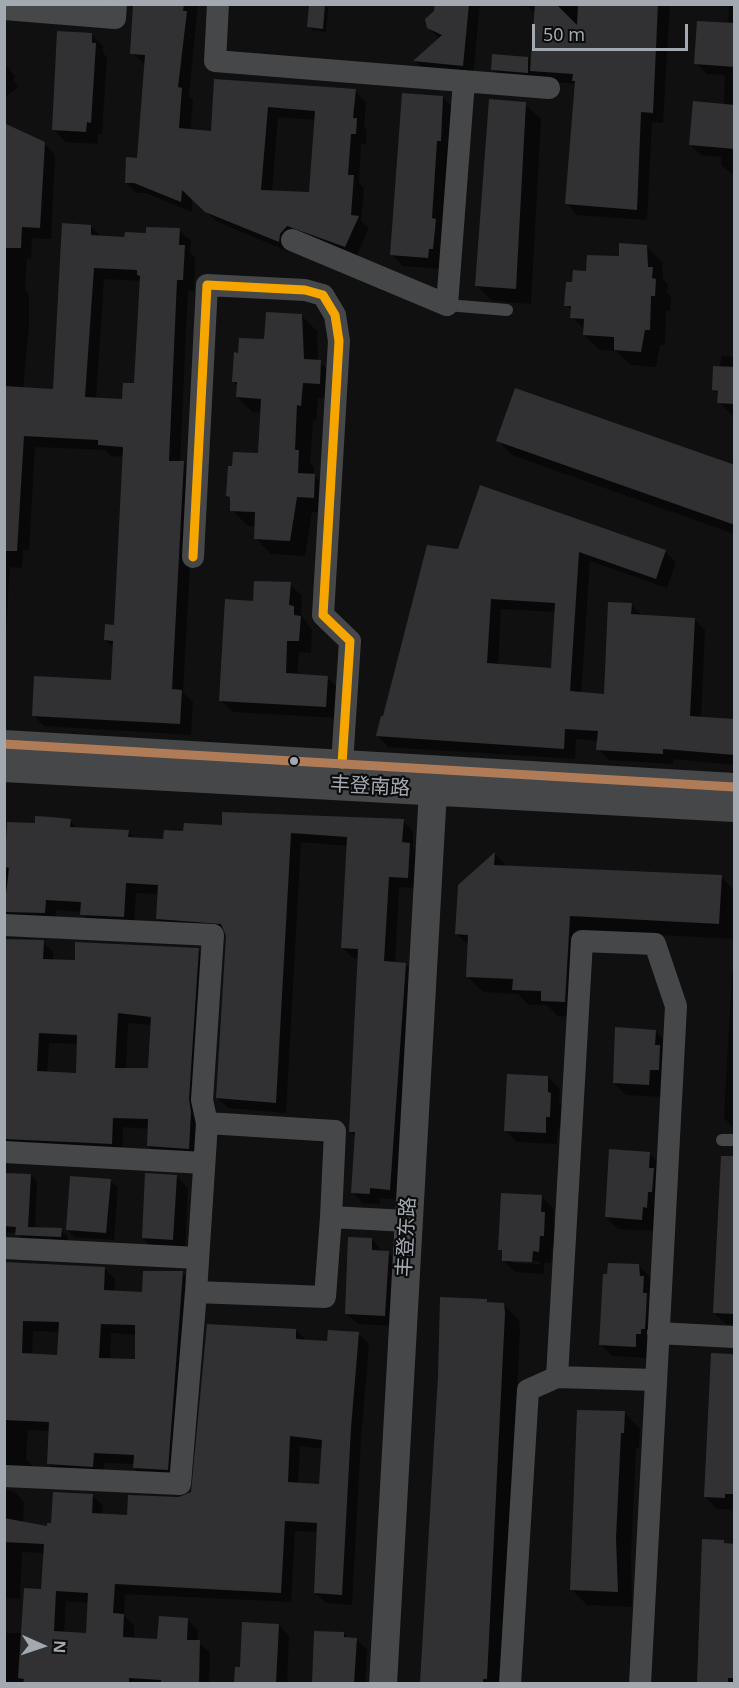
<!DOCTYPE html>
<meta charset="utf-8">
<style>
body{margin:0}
#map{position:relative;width:739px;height:1688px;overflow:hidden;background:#101011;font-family:"Noto Sans",sans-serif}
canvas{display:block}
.frame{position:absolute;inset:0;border:6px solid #a2a9b1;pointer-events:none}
.north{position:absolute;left:12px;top:1616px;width:60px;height:60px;-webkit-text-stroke:4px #0b0b0c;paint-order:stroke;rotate:93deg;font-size:16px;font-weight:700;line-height:24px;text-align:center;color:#a2a9b1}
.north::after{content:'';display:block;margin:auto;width:21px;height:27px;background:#a2a9b1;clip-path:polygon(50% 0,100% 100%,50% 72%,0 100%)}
.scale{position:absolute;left:532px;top:24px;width:156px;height:27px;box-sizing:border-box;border:3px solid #a2a9b1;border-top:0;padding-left:8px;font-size:18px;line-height:21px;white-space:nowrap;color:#a2a9b1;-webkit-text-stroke:4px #0b0b0c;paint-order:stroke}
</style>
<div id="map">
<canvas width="739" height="1688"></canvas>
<div class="frame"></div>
<div class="north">N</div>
<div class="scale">50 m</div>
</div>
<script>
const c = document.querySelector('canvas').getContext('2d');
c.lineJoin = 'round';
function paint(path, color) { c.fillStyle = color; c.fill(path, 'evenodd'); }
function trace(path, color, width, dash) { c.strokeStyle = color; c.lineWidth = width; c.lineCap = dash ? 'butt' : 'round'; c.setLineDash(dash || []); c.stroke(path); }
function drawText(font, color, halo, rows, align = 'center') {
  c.font = font + ' "Noto Sans","Noto Sans SC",sans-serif'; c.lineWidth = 4.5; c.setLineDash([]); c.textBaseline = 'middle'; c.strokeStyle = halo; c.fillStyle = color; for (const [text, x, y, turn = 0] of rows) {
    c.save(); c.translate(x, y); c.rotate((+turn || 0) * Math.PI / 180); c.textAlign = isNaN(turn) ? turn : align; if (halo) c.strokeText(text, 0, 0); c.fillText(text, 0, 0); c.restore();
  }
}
paint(new Path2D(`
 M134 4H198L189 96 193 100 190 131 212 133 216 81 355 91 366 102 364 127 367 131 366 144H361L359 183 364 188 361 221 369 228 356 257 290 245 289 252 218 222 192 199V212L146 193H137L126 183 139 159 145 64 132 53ZM278 117 316 120 310 194 272 192Z
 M440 4H480L473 76 425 71 415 61 440 39 428 27Z
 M499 4H670L663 123 652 122 647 220 577 215 567 204 577 84 542 81 535 74V80L500 77 492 69 528 58 532 63 536 15 528 7Z
 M729 4H734V175L721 165V157L701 155 690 145 724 105 725 75 707 74 696 63 728 24Z
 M325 5 328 9 326 32 312 30 308 26Z
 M91 34 103 46V53L107 57 102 134H98V144L66 142 54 130Z
 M4 62 15 77 13 80 18 87 4 98Z
 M442 97 454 109 440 269 403 266 391 254Z
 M525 104 541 119 531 304 492 301 477 286Z
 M4 125 44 143 55 155 51 239 32 238 31 259H27L25 290 29 294V327L23 389 54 391 91 226 102 237 126 239 179 230 191 241 190 253 195 258 194 291 188 290 180 463H184L195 474 183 693 193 702 191 735 44 726 33 715 113 682 114 648 105 640 115 626 124 457 111 456 106 450 35 447 29 550H23L22 568 10 567 4 664ZM104 279 141 281 135 385 123 400 96 399Z
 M646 246 662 262 663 279 668 285 667 292 671 296 670 311H666L665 345H660L656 367 631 365 616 351 600 350 584 335 585 330 572 317V311L566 305 573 284 588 272Z
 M302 316 317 331 318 361 336 377 335 398H318L316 421 313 420 310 464 314 467V475L330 491 329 513 312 512 305 556 271 554 255 538 256 526H248L232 510V499L228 495 260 455 262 413 253 412 237 397 238 386 234 382 240 354 266 341Z
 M722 356 734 357V422L732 415 719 402V395L714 390Z
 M498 441 734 467V534L512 455Z
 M459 551 665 552 676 562 667 588 590 561 581 694 606 696 631 605 643 616 694 619 705 630 701 718 734 720V765L674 759 673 764 609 760 598 749V741L576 739 575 759 388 747 378 736ZM501 609 555 612 552 670 498 666Z
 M290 584 302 596 301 615 312 630 311 653 299 652 297 675 327 677 339 689 337 718 233 712 221 701 255 602Z
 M70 821 78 829 128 832 135 839 165 841 185 832 223 827 403 821 413 831V847L420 855 418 888 399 887 395 963 405 964 416 975 400 1200 380 1198V1204L363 1203 352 1192 356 1137 350 1131 359 959 353 958 343 948 348 846 301 842 286 1113 228 1108 217 1098 227 934 168 929 157 918 159 894 136 893 134 927 92 925 82 912 56 910 55 923 4 916V869L9 823 36 825Z
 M495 854 508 867 721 877 734 890V939L585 931 580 1017 558 1016 547 1005H529L518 994 483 992 467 976 469 946 457 934 459 886Z
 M4 940 43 942 53 952V961L76 962 198 949 208 960 199 1158 159 1156 148 1146 149 1129 123 1127 122 1154 4 1148ZM128 1023 152 1025 149 1070H126ZM49 1043 79 1044 77 1075 47 1073Z
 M732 971H734V1128L724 1118Z
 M655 1031 667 1043 661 1097 626 1095 614 1083Z
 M548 1077 560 1089 559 1102 563 1106 562 1129 558 1128 557 1144 517 1142 505 1130Z
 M649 1153 661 1165 654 1231 618 1229 606 1217Z
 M734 1162V1324H726L714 1313Z
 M4 1174 31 1175 37 1182 35 1229 61 1230 68 1237 67 1243 24 1241 17 1233 4 1232Z
 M176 1176 188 1188 185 1251 155 1250 143 1238Z
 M110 1180 118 1188 114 1240 75 1237 67 1230Z
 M542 1197 554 1209 553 1222 557 1225 555 1247H552L551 1263H544V1274L515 1272 503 1260V1253L499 1249ZM510 1260 540 1261V1264L513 1263Z
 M372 1239 383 1252 388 1253 399 1264 396 1326 358 1324 346 1313Z
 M4 1263 104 1268 115 1279 114 1292 143 1293 182 1272 192 1283 178 1480 145 1478 134 1468 135 1464 104 1463 103 1476 59 1474 49 1464 50 1431 28 1430 26 1459 35 1468 4 1480ZM33 1331 60 1332 58 1356 32 1355ZM111 1333 137 1335V1360H110Z
 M639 1266 651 1278 647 1358 612 1356 600 1344Z
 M486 1300 490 1304H503L519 1320 520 1330 503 1684H422L435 1427H437Z
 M296 1330 307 1341 328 1342 358 1334 369 1344 361 1439 352 1605 326 1603 315 1593 318 1532 295 1531 291 1602 125 1594 124 1615 134 1626V1640L158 1641 187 1620 198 1630 197 1642 210 1652 209 1684H4V1633H23L42 1590 45 1553 22 1552 20 1599 4 1598V1490L14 1491 24 1502 23 1523 48 1528 92 1495 103 1506 102 1515 129 1516 192 1493ZM300 1446 323 1449 321 1485 298 1484ZM66 1601 89 1603 87 1635 64 1633Z
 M734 1358V1510L717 1509 705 1497Z
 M625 1413 640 1429 639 1448H636L631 1555 632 1607 587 1605 571 1589Z
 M704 1540 734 1545V1684H698Z
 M279 1625 289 1636 287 1684H236L237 1669H242Z
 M316 1633 344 1634 349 1639H356L367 1650 365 1684H314Z`), '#0007');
paint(new Path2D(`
 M133 4H184L183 11H187L178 87 182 88 179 128 211 131 214 79 356 89 353 118H357L356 134H351L348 175H354L351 215 359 216 345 247 287 226 280 234 279 242 205 212 182 190 181 202 134 183H125L126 157 137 158 145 55 130 54ZM268 107 315 111 309 192 261 190Z
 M309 4H325L323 29 307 27Z
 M435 4H469L463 66 413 61 442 35 427 28 425 19 434 11Z
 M535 4H556L577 25 578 4H658L653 113 641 112 637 210 565 204 575 81H572L573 74 530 71Z
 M697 21 735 23V67L694 64Z
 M57 31 92 33V43H96L91 123 87 122 86 132 52 130Z
 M492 54 528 57V73L491 70Z
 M402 93 443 96 441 141H437L432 218 436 219 433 249H429L428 258 390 255Z
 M489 99 526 102 516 289 475 286Z
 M693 101 735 105V149L689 145Z
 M4 123 45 142 40 228 22 227 21 248H4Z
 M62 223 91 225V235L124 237 125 232 146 233V227L180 228 179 245H185L183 280H177L169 461H184L172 689 182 690 180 724 32 716 34 676 111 680 113 641 104 640 105 624 114 625 123 447 98 445V440L24 436 17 551H4V386L53 389ZM94 268 137 270V275L140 276 134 383H123L122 399 85 397Z
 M619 243 647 245 648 267H653L652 278 656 279 655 296H651L650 330H645L641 352 614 350V337L583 335 584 319 570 318 571 306H564L566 282H572L573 270 586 271 587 255 619 256Z
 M266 312 302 314 304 359 321 360 320 384 303 383 301 406 297 405 295 450H299L298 473 315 474 314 498 297 497 290 541 254 539 255 512 230 511V497L226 496 228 466H232L233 452 258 453 261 399 236 397 237 382H232L234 352 238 353 239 338 264 339Z
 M713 366 735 367V404L717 403 718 391 712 390Z
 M515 388 735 465V525L496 441Z
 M480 485 666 550 656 579 579 552 570 691 604 694 608 602 632 603 631 614 695 618 690 716 735 719V755L663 749V754L596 750 598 731 565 729 564 749 376 736 381 716H383L427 545 458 549ZM491 599 555 603 551 668 487 663Z
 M254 581 291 582 289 605 294 606V615L301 616 299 641H287L286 673 328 676 326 707 219 701 225 599 253 601Z
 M222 812 404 819 402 842 410 843 408 878 389 877 384 961 406 963 390 1190 370 1188V1194L351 1193 355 1132H349L358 949 341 948 347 837 291 833 276 1103 216 1098 226 936 221 924 156 919 158 885 126 883 124 917 80 915 81 902 46 900 45 913 4 912 9 868 5 867 7 822 35 823V816L51 817 71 819 70 827 129 830 128 837 163 839 164 830 183 831 184 823 222 825Z
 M495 852 494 865 722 875 719 924 570 916 565 1002 541 1001V991L512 990 513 979 466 977 468 935 455 934 458 885Z
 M4 939 44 940 43 959 75 960V942L199 948 189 1099 191 1112 189 1149 147 1146 148 1119 113 1118 112 1144 4 1139ZM118 1013 151 1017 148 1068H115ZM39 1033 77 1035 76 1073 37 1071Z
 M615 1027 656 1030 655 1045H660L659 1070H650L649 1085 613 1083Z
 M507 1074 548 1076V1092L551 1093 550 1117H546V1133L504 1131Z
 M609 1149 650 1152 649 1168H654L652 1192H648L647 1208 643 1207 642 1220 605 1217Z
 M721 1156H735V1314L713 1313Z
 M4 1173 31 1174 28 1227 62 1228 61 1237 15 1235 16 1227 4 1226Z
 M145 1173 177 1175 173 1240 142 1238Z
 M70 1176 111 1179 106 1233 66 1230Z
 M501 1193 542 1195 541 1212H545L544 1236H540L539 1252 533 1251 532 1262 502 1261V1250H498Z
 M348 1237 372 1238V1250L389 1251 385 1316 345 1314Z
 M4 1262 105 1267 104 1290 142 1292 143 1271H183L168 1470 133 1468 134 1455 94 1453 93 1467 47 1464 49 1422 4 1420ZM23 1321 59 1322 57 1355 22 1353ZM101 1324 135 1325V1359L99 1358Z
 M608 1263 639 1264 640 1276H644L643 1293H647L645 1329H641V1334H636V1347L599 1345 603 1274H607Z
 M440 1297 487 1299V1302L504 1303 505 1313 487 1679H483V1683H420L438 1376Z
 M207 1324 296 1329V1339L327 1341 328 1330 359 1332 351 1428 342 1595 314 1593 317 1523 285 1521 281 1593 115 1584 113 1613 124 1614 123 1637 157 1639 159 1616 188 1618 187 1640H200L199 1683H161V1680L129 1678V1683H23L24 1679 18 1678 24 1588 41 1589 44 1544 4 1542V1518L47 1526V1523H51L53 1492 93 1494 92 1513 127 1515 128 1495 179 1497 191 1492ZM290 1436 322 1440 319 1484 288 1482ZM56 1591 88 1593 86 1633 54 1631Z
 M711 1353 732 1354 735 1358V1494H725V1498L704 1497Z
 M577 1410 625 1411 624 1433H621L616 1538 618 1592 570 1590Z
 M702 1539 724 1540V1543L735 1544V1678H728V1683H697Z
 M242 1622 279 1624 276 1683H234L235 1667H240Z
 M314 1631 344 1632V1637L357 1638 354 1683H312Z`), '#313133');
trace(new Path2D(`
 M447 305 507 310
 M722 1140H734`), '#454749', 12);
trace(new Path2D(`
 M218 4 215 61 549 88
 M4 9 115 18 116 4
 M292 240 447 305 464 81
 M193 557 207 285 305 290 323 295 335 315 339 341 323 615 350 641 342 764
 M4 925 213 935 202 1100 207 1123
 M4 1152 204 1163
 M331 1217 325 1297 196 1292 207 1123 335 1131 331 1217 407 1221
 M4 1248 198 1258
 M658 1333 734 1337
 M4 1476 180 1484 196 1292
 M510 1684 528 1390 557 1377
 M640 1684 676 1006 655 944 582 941 557 1377 655 1380`), '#454749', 22);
trace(new Path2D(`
 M4 744 734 787
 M4 768 734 808
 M383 1684 433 790`), '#454749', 28);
trace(new Path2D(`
 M193 557 207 285 305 290 323 295 335 315 339 341 323 615 350 641 342 764`), '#f7a600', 9);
trace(new Path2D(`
 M4 744 734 787`), '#b07c57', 9);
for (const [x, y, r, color] of [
 [294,761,5,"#a2a9b1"]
]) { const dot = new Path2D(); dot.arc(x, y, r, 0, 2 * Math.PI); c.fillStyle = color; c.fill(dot); trace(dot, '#0b0b0c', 2); }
drawText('20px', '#a2a9b1', '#0b0b0c', [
 ["丰登南路",370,787,3],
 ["丰登东路",407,1237,-87]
]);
</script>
